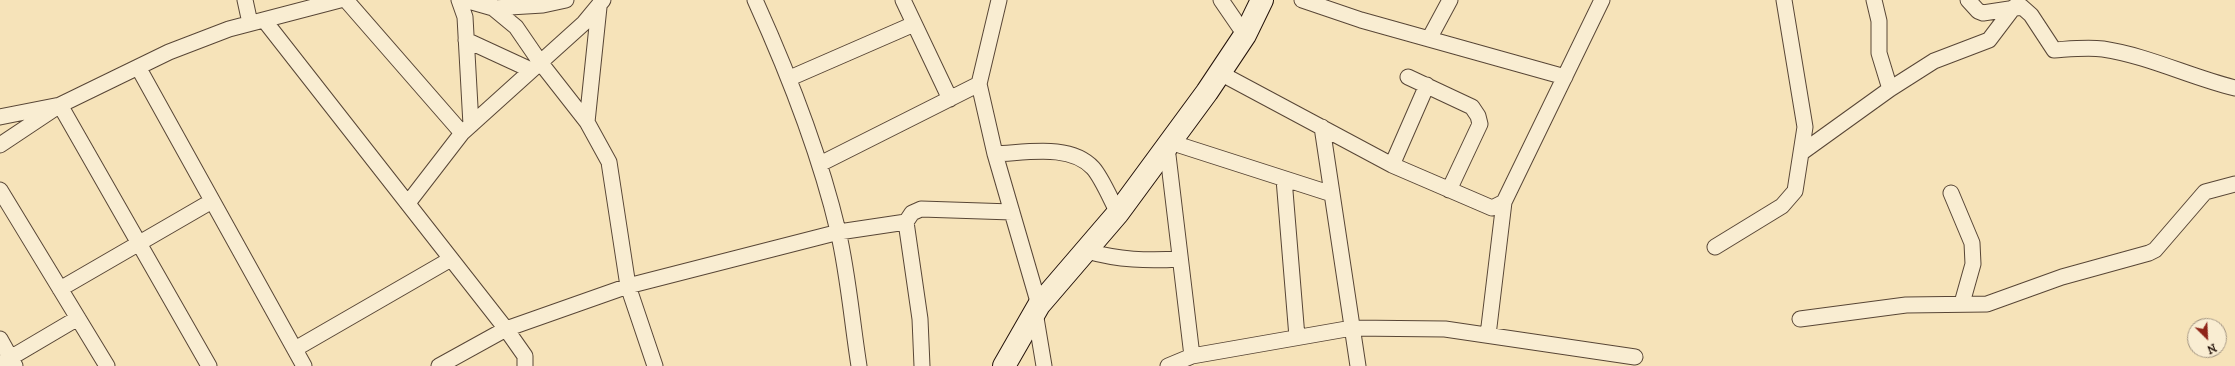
<!DOCTYPE html>
<style>
body{margin:0}
#map{position:relative;width:2235px;height:366px;overflow:hidden;background:#f6e3b9;font-family:"IM FELL DW Pica",serif}
canvas{display:block}
.north{position:absolute;left:2187px;top:318px;width:40px;height:40px;box-sizing:border-box;background:#f9edd2;border:1px solid #a39582;border-radius:50%;rotate:156deg;font-size:11px;font-weight:700;line-height:16px;text-align:center;color:#23120a}
.north::after{content:'';display:block;margin:auto;width:14px;height:18px;background:#8f2418;clip-path:polygon(50% 0,100% 100%,50% 72%,0 100%)}
</style>
<div id="map">
<canvas width="2235" height="366"></canvas>
<div class="north">N</div>
</div>
<script>
const c = document.querySelector('canvas').getContext('2d');
c.lineJoin = 'round';
function trace(path, color, width, dash) { c.strokeStyle = color; c.lineWidth = width; c.lineCap = dash ? 'butt' : 'round'; c.setLineDash(dash || []); c.stroke(path); }
const street = new Path2D(`
 M245 0 250 23
 M346 0 462 133
 M459 0 465 17 471 125
 M465 0 493 8 543 5 566 0
 M488 0 493 8 516 27 540 62 587 122 609 162 628 286 655 366
 M755 0C789 75 819 151 838 231 848 273 852 322 859 366
 M903 0 950 99
 M999 0 979 84 995 154 1039 305
 M1221 0 1245 35
 M1302 0 1361 20 1565 77
 M1874 0 1879 21V53L1890 89
 M1968 0 1978 11 1983 13 2022 7 2031 15 2054 50C2070 49 2087 47 2103 49 2149 56 2190 77 2235 88
 M264 20 506 329 525 356V366
 M1429 39 1450 0
 M466 40 531 70
 M138 67 304 366
 M1220 73 1392 165 1492 208 1504 202
 M1408 77 1472 107 1478 116 1480 124 1449 190
 M790 78 914 24
 M0 117 60 105 209 366
 M587 122 599 7
 M1322 127 1358 366
 M1170 142 1332 194
 M0 145 60 105 169 52 229 29 340 0
 M1167 147 1192 356 1352 328 1445 329 1635 357
 M1801 153 1890 89 1934 61 1989 40 2014 7
 M995 154C1025 153 1070 143 1093 168 1102 178 1111 200 1118 213
 M820 164 979 84
 M1392 165 1427 85
 M1284 179 1297 337
 M0 190 107 366
 M1951 193 1972 243 1973 264 1962 303
 M408 203 462 133 584 23 603 0
 M1715 247 1782 206 1795 191 1805 127 1784 0
 M1087 251C1119 260 1147 261 1180 259
 M60 289 212 201
 M1035 312 1044 366
 M1800 319 1906 305 1987 304 2062 277 2149 253 2155 250 2205 192 2235 184
 M1488 335 1504 202 1602 0
 M0 339 15 366
 M295 349 451 259
 M0 364 78 318
 M439 366 506 329 628 286 839 232 906 222
 M922 366 920 319 906 222 912 213 921 209 1012 212
 M1168 366 1192 356`);
const secondary = new Path2D(`
 M1004 366 1039 305 1118 213 1207 92 1245 35 1262 0`);
trace(street, '#584636', 17);
trace(secondary, '#23120a', 24);
trace(street, '#f9edd2', 15);
trace(secondary, '#f9edd2', 22);
</script>
